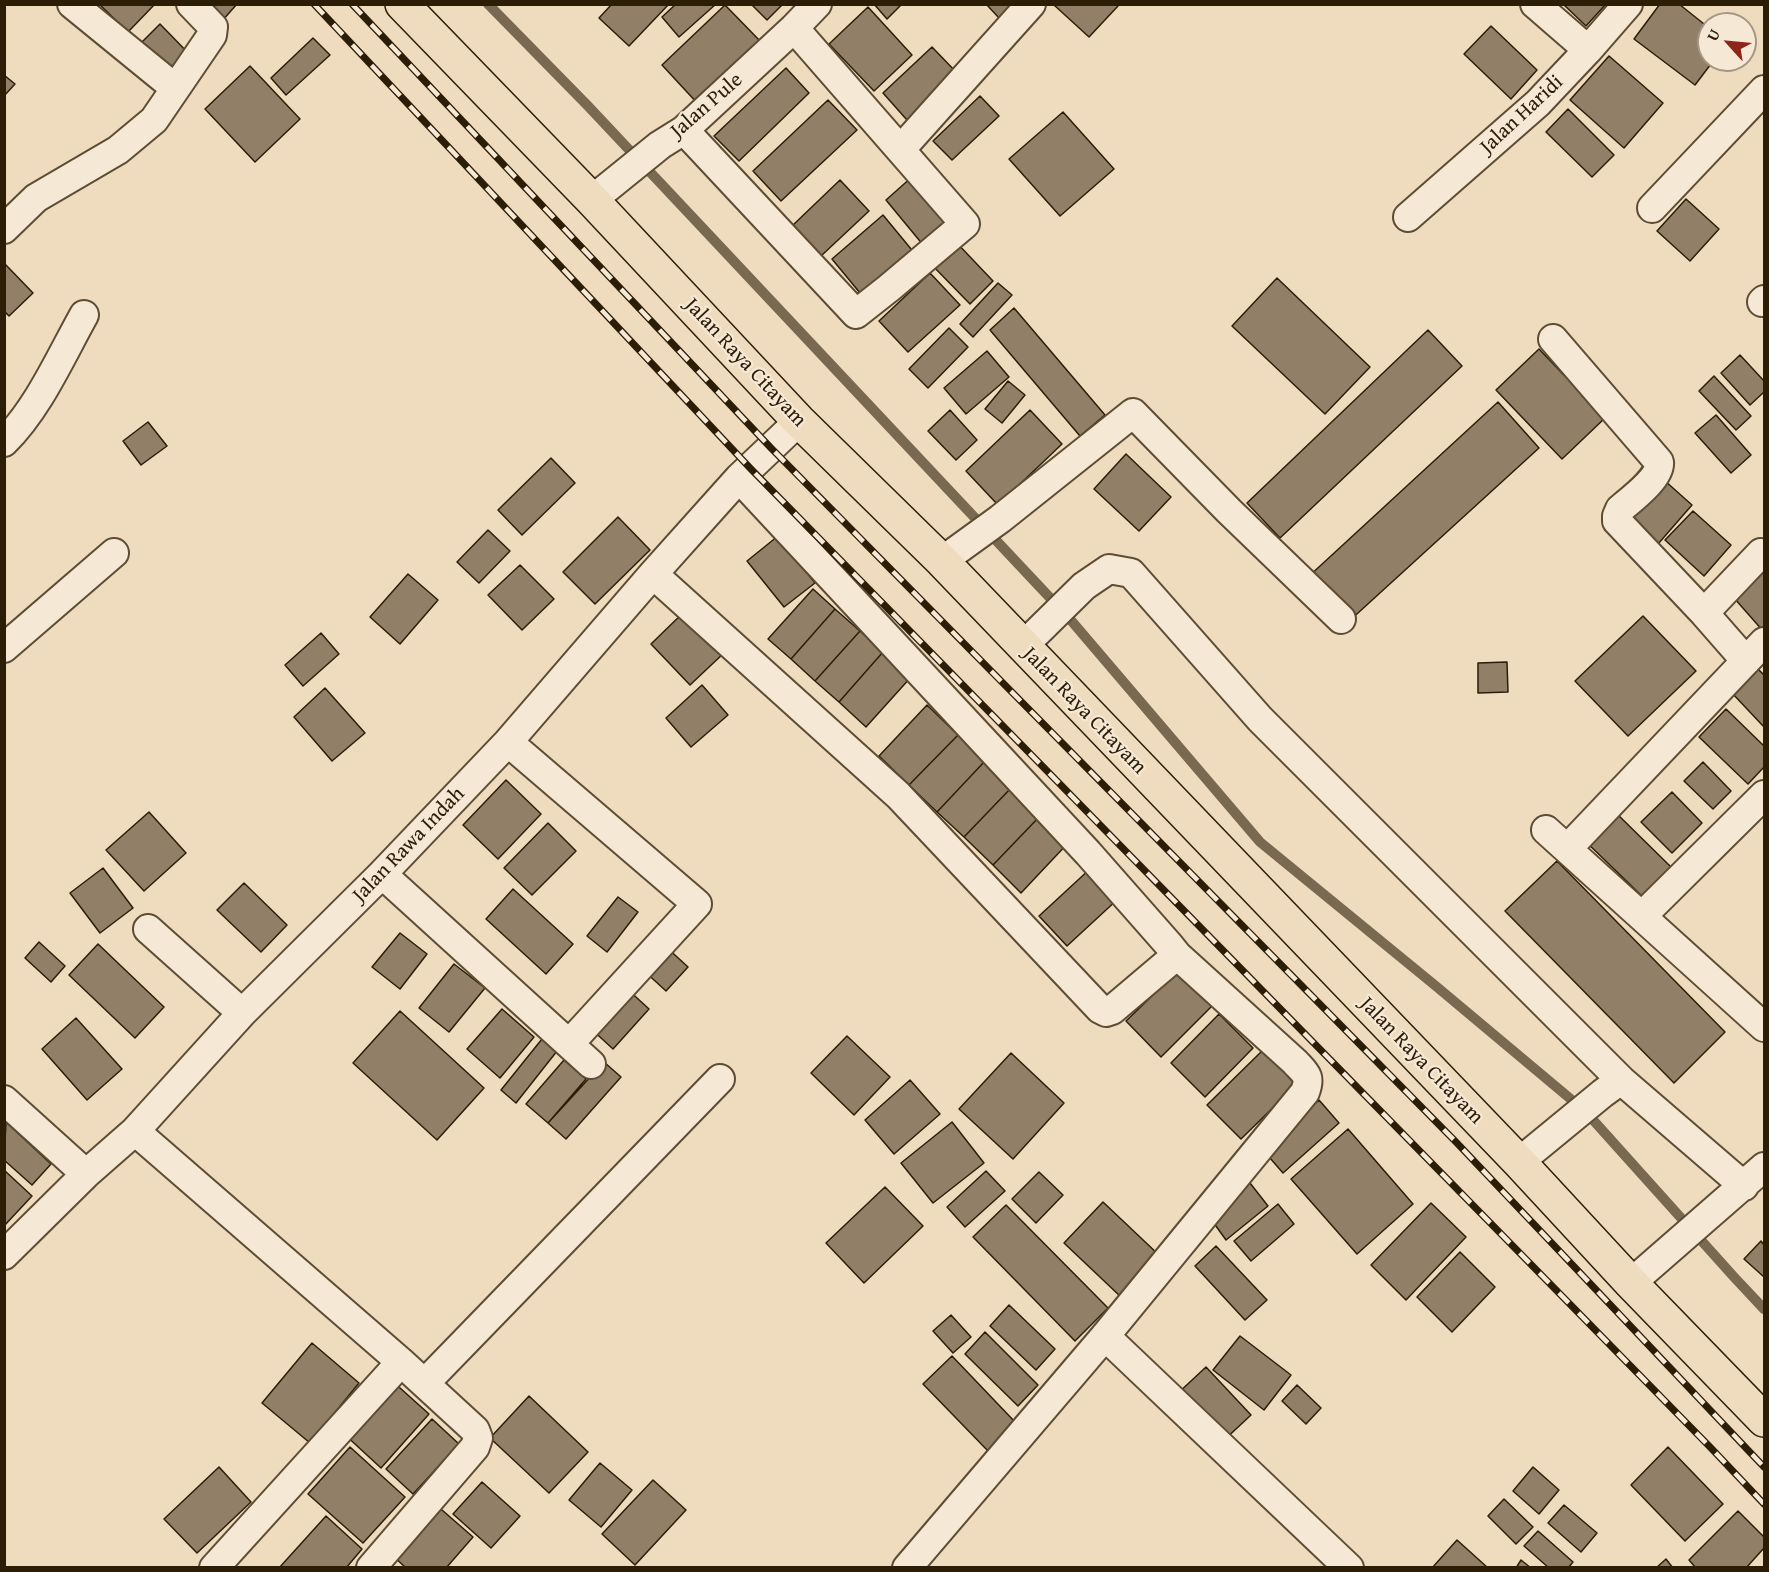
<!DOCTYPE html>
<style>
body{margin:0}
#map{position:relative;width:1769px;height:1572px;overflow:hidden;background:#efdcbf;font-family:"Gentium Book Plus",serif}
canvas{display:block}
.frame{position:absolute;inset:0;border:6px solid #2c1d07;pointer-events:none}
.north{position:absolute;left:1697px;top:12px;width:60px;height:60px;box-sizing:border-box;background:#f5e8d5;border:2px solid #a59783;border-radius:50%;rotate:297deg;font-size:16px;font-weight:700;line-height:24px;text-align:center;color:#2c1d07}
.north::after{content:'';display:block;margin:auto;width:21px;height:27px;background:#8f2418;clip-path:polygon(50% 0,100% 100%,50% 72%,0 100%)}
</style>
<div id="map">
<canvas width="1769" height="1572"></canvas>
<div class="frame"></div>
<div class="north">U</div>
</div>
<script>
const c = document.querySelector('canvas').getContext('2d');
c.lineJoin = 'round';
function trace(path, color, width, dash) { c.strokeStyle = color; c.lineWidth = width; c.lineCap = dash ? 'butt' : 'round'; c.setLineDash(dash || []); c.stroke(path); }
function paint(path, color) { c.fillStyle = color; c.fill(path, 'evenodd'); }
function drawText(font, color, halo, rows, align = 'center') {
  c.font = font + ' "Gentium Book Plus",serif'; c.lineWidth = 4.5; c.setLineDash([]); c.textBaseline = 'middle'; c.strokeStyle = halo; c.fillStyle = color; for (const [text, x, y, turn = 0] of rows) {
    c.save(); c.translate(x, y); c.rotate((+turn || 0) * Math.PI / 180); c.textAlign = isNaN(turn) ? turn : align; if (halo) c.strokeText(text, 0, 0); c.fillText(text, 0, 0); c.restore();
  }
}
trace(new Path2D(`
 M488 4 588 106 1069 618 1260 842 1437 987 1585 1111 1734 1277 1764 1309`), '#796950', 10);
const building = new Path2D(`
 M99 4H155L128 32Z
 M204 4H237L222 21Z
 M612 4H669L629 46 599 18Z
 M676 4H716L679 37 662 17Z
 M751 4H783L767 20Z
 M874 4H902L887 19Z
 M986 4H1015L1000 19Z
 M1116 4 1118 6 1089 37 1054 5Z
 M1563 4H1606L1586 26Z
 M1660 4H1679L1709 28V60H1714L1695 85 1634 39Z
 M725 5 763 44 699 105 662 65Z
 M868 7 912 55 874 91 829 44Z
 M160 24 193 58 175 75 142 42Z
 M1491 26 1537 70 1511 99 1464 54Z
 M313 38 330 55 286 95 271 78Z
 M932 47 957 73 907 120 883 93Z
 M1609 56 1663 103 1624 148 1570 100Z
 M250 66 300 119 255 162 205 109Z
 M786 68 809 93 739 161 714 136Z
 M4 75 15 84 4 96Z
 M980 96 999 116 952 160 933 141Z
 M828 100 857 130 781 201 753 171Z
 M1568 109 1614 155 1592 177 1546 132Z
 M1063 112 1114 169 1060 216 1009 159Z
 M913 176 951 223 924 246 886 200Z
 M840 180 869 211 821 256 792 226Z
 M1686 199 1719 229 1690 261 1657 231Z
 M883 215 916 255 865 299 832 259Z
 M954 240 993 281 970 304 930 263Z
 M4 263 33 293 9 316 4 311Z
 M930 273 960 305 908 352 879 321Z
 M1277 278 1370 367 1325 414 1232 326Z
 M998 283 1012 295 973 337 960 324Z
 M1014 308 1105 415 1080 436 990 330Z
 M949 328 968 347 928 388 909 369Z
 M1428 330 1462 366 1280 538 1247 503Z
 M1539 349 1605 418 1562 459 1496 390Z
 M987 351 1009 377 966 414 944 388Z
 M1740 355 1764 381V392L1750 405 1721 373Z
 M1714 376 1751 416 1736 430 1699 391Z
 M1008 381 1025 395 1002 423 985 409Z
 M1498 402 1539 448 1347 623 1307 578Z
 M950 410 977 440 956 460 928 431Z
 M1030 410 1062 444 998 505 966 471Z
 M1716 415 1751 455 1731 473 1695 433Z
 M148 422 167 446 141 465 123 441Z
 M1126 454 1171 497 1139 531 1094 489Z
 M551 458 575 483 522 535 498 510Z
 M1664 480 1692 505 1658 544 1630 519Z
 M1693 511 1731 545 1704 576 1665 540Z
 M618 517 650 550 595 604 563 572Z
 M488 530 510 551 479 583 457 562Z
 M778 536 815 583 784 607 747 561Z
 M1755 564 1764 574V632L1727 590Z
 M520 565 554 599 522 630 488 595Z
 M408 574 438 600 400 644 370 617Z
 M813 589 835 609 791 659 768 639Z
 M835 609 860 631 815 681 791 659Z
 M686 610 725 652 690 685 651 644Z
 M1643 616 1696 671 1628 736 1575 681Z
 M860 631 883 652 839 702 815 681Z
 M321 633 339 654 303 686 285 665Z
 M883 652 911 677 866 727 839 702Z
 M1507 662 1508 692 1478 693V663Z
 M1757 668 1764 675V727L1732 693Z
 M702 685 728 715 691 747 666 718Z
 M325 688 365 733 332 761 294 717Z
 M927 705 958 735 909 785 879 756Z
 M1726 709 1764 746V767L1748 784 1699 737Z
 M958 735 985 761 937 812 909 785Z
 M985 761 1012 787 964 837 937 812Z
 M1703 762 1731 791 1713 809 1684 781Z
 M506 780 541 814 498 859 463 825Z
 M1012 787 1041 815 993 865 964 837Z
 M1672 792 1702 823 1672 853 1641 822Z
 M1611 808 1672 868 1644 898 1582 838Z
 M149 812 186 853 144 891 106 850Z
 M1041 815 1069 842 1021 893 993 865Z
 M548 823 576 851 532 895 504 868Z
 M1557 861 1725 1032 1674 1083 1505 911Z
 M103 868 133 908 100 933 70 893Z
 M1091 868 1119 898 1067 946 1039 916Z
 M244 883 287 925 261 952 217 910Z
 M513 889 573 944 546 974 486 919Z
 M618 897 638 912 607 952 587 936Z
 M400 933 427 954 400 989 372 967Z
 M39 942 65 966 51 982 25 958Z
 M98 944 164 1007 135 1038 69 975Z
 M664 945 688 967 666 991 642 969Z
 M454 964 485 988 449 1032 419 1008Z
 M1180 969 1214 1004 1161 1057 1126 1021Z
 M625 987 649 1009 613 1049 588 1026Z
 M502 1009 534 1037 500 1078 467 1049Z
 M400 1011 484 1088 437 1140 353 1063Z
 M1219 1014 1253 1048 1205 1097 1171 1063Z
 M76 1018 122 1069 87 1100 42 1049Z
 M546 1034 561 1046 516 1103 501 1090Z
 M847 1036 890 1077 854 1115 811 1073Z
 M1264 1049 1298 1083 1241 1139 1207 1105Z
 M1011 1053 1064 1103 1013 1159 959 1109Z
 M564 1060 586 1079 548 1123 526 1104Z
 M604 1062 621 1077 566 1139 548 1123Z
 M910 1080 940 1114 894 1154 865 1120Z
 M1319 1100 1339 1123 1283 1173 1263 1150Z
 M6 1122 51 1164 32 1185 4 1160Z
 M952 1122 984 1163 933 1203 901 1163Z
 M1348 1129 1413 1204 1357 1254 1291 1179Z
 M4 1170 32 1196 4 1226Z
 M986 1171 1005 1191 965 1227 947 1207Z
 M1039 1172 1063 1195 1036 1223 1012 1199Z
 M1250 1183 1268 1206 1226 1240 1208 1215Z
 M885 1187 923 1226 864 1283 826 1243Z
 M1103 1202 1160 1256 1121 1297 1064 1243Z
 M1431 1203 1466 1237 1406 1300 1371 1265Z
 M1278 1204 1294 1224 1251 1261 1234 1241Z
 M1006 1205 1108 1308 1075 1341 973 1237Z
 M1761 1241 1764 1245V1277L1744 1259Z
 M1216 1246 1267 1300 1245 1320 1195 1266Z
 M1460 1252 1495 1287 1452 1332 1417 1297Z
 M1009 1305 1055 1349 1036 1370 990 1326Z
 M951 1315 971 1337 953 1353 933 1331Z
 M985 1332 1038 1385 1018 1406 965 1354Z
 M1240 1336 1291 1375 1264 1410 1213 1370Z
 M312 1343 359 1383 310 1443 262 1403Z
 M952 1356 1016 1423 988 1451 923 1384Z
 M1206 1367 1251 1415 1221 1443 1176 1395Z
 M390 1379 429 1414 381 1468 342 1432Z
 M1297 1385 1321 1408 1306 1424 1282 1401Z
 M529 1396 588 1452 549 1493 490 1438Z
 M432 1419 459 1444 413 1494 386 1469Z
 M350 1447 405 1497 363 1543 308 1494Z
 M1668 1447 1723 1504 1685 1541 1631 1485Z
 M600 1463 632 1490 601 1527 569 1500Z
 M219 1467 251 1502 197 1553 164 1519Z
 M1533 1467 1559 1490 1539 1514 1513 1491Z
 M653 1480 686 1510 635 1565 602 1534Z
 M482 1482 520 1516 491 1548 453 1514Z
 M1504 1499 1533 1527 1516 1544 1488 1516Z
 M434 1503 473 1537 446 1568H406L390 1553Z
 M1564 1505 1597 1533 1581 1552 1548 1523Z
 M1738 1511 1764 1537V1548L1746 1568H1696L1689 1560Z
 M326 1516 362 1549 346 1568H279Z
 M1538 1531 1573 1562 1568 1568H1549L1524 1546Z
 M1457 1540 1488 1568H1432Z
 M1666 1559 1673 1568H1656Z
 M1521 1560 1531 1568H1516Z`);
paint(building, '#918067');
trace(building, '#2c1d07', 1.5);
const street = new Path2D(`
 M72 4 175 88
 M1535 4 1588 50
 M684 130 856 314 889 288 965 224 794 28
 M901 149 1031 4
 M592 200 660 145 684 130 794 28 817 4
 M1652 208 1764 90
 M1408 217 1538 103 1588 50 1628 4
 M4 229 36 198 118 150 154 120 212 35 213 27 191 4
 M1762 302 1764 300
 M1553 339 1659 462C1661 477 1632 499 1620 509L1617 516V521L1704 613 1746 661
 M4 442C38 409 61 356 84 315
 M739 478 1088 853 1169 945 1177 955 1295 1062C1306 1074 1311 1076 1305 1092L1105 1336 907 1568
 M942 561 1000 519 1133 413 1229 511 1341 619
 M653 574 898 795 1100 1009 1106 1012 1112 1010 1177 955
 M1704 613 1761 553
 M1022 647 1084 586 1109 569 1131 573 1260 719 1621 1080 1603 1093 1519 1162
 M4 648 114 553
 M508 742 697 904 569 1044
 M1546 830 1764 1027
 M1568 848 1764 642
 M382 874 591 1064
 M1642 916 1764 795
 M148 929 242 1013
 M1621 1080 1744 1186
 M4 1100 86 1174
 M135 1131 401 1362 475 1430 478 1438 475 1447 371 1568
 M4 1255 86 1174 135 1131 242 1013 382 874 508 742 653 574 739 478 799 421
 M1631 1283 1764 1167
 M1105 1336 1349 1568
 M425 1383 720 1079
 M214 1568 401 1362`);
const primary = new Path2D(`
 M402 4 592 200 799 421 942 561 1519 1162 1631 1283 1764 1420`);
trace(street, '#5d4d35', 32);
trace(primary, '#2c1d07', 36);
trace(street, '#f5e8d5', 28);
trace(primary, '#efdcbf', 33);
const rail = new Path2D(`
 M314 4 750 468 1711 1448 1764 1504
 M352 4 771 448 1456 1142 1764 1467`);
trace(rail, '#2c1d07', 7);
trace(rail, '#f5e8d5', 4.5, [14]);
drawText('21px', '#2c1d07', '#f5e8d5', [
 ["Jalan Pule",707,106,-41],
 ["Jalan Haridi",1522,115,-43],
 ["Jalan Raya Citayam",745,363,47],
 ["Jalan Raya Citayam",1084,711,46],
 ["Jalan Rawa Indah",409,845,-46],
 ["Jalan Raya Citayam",1421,1061,46]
]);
</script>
